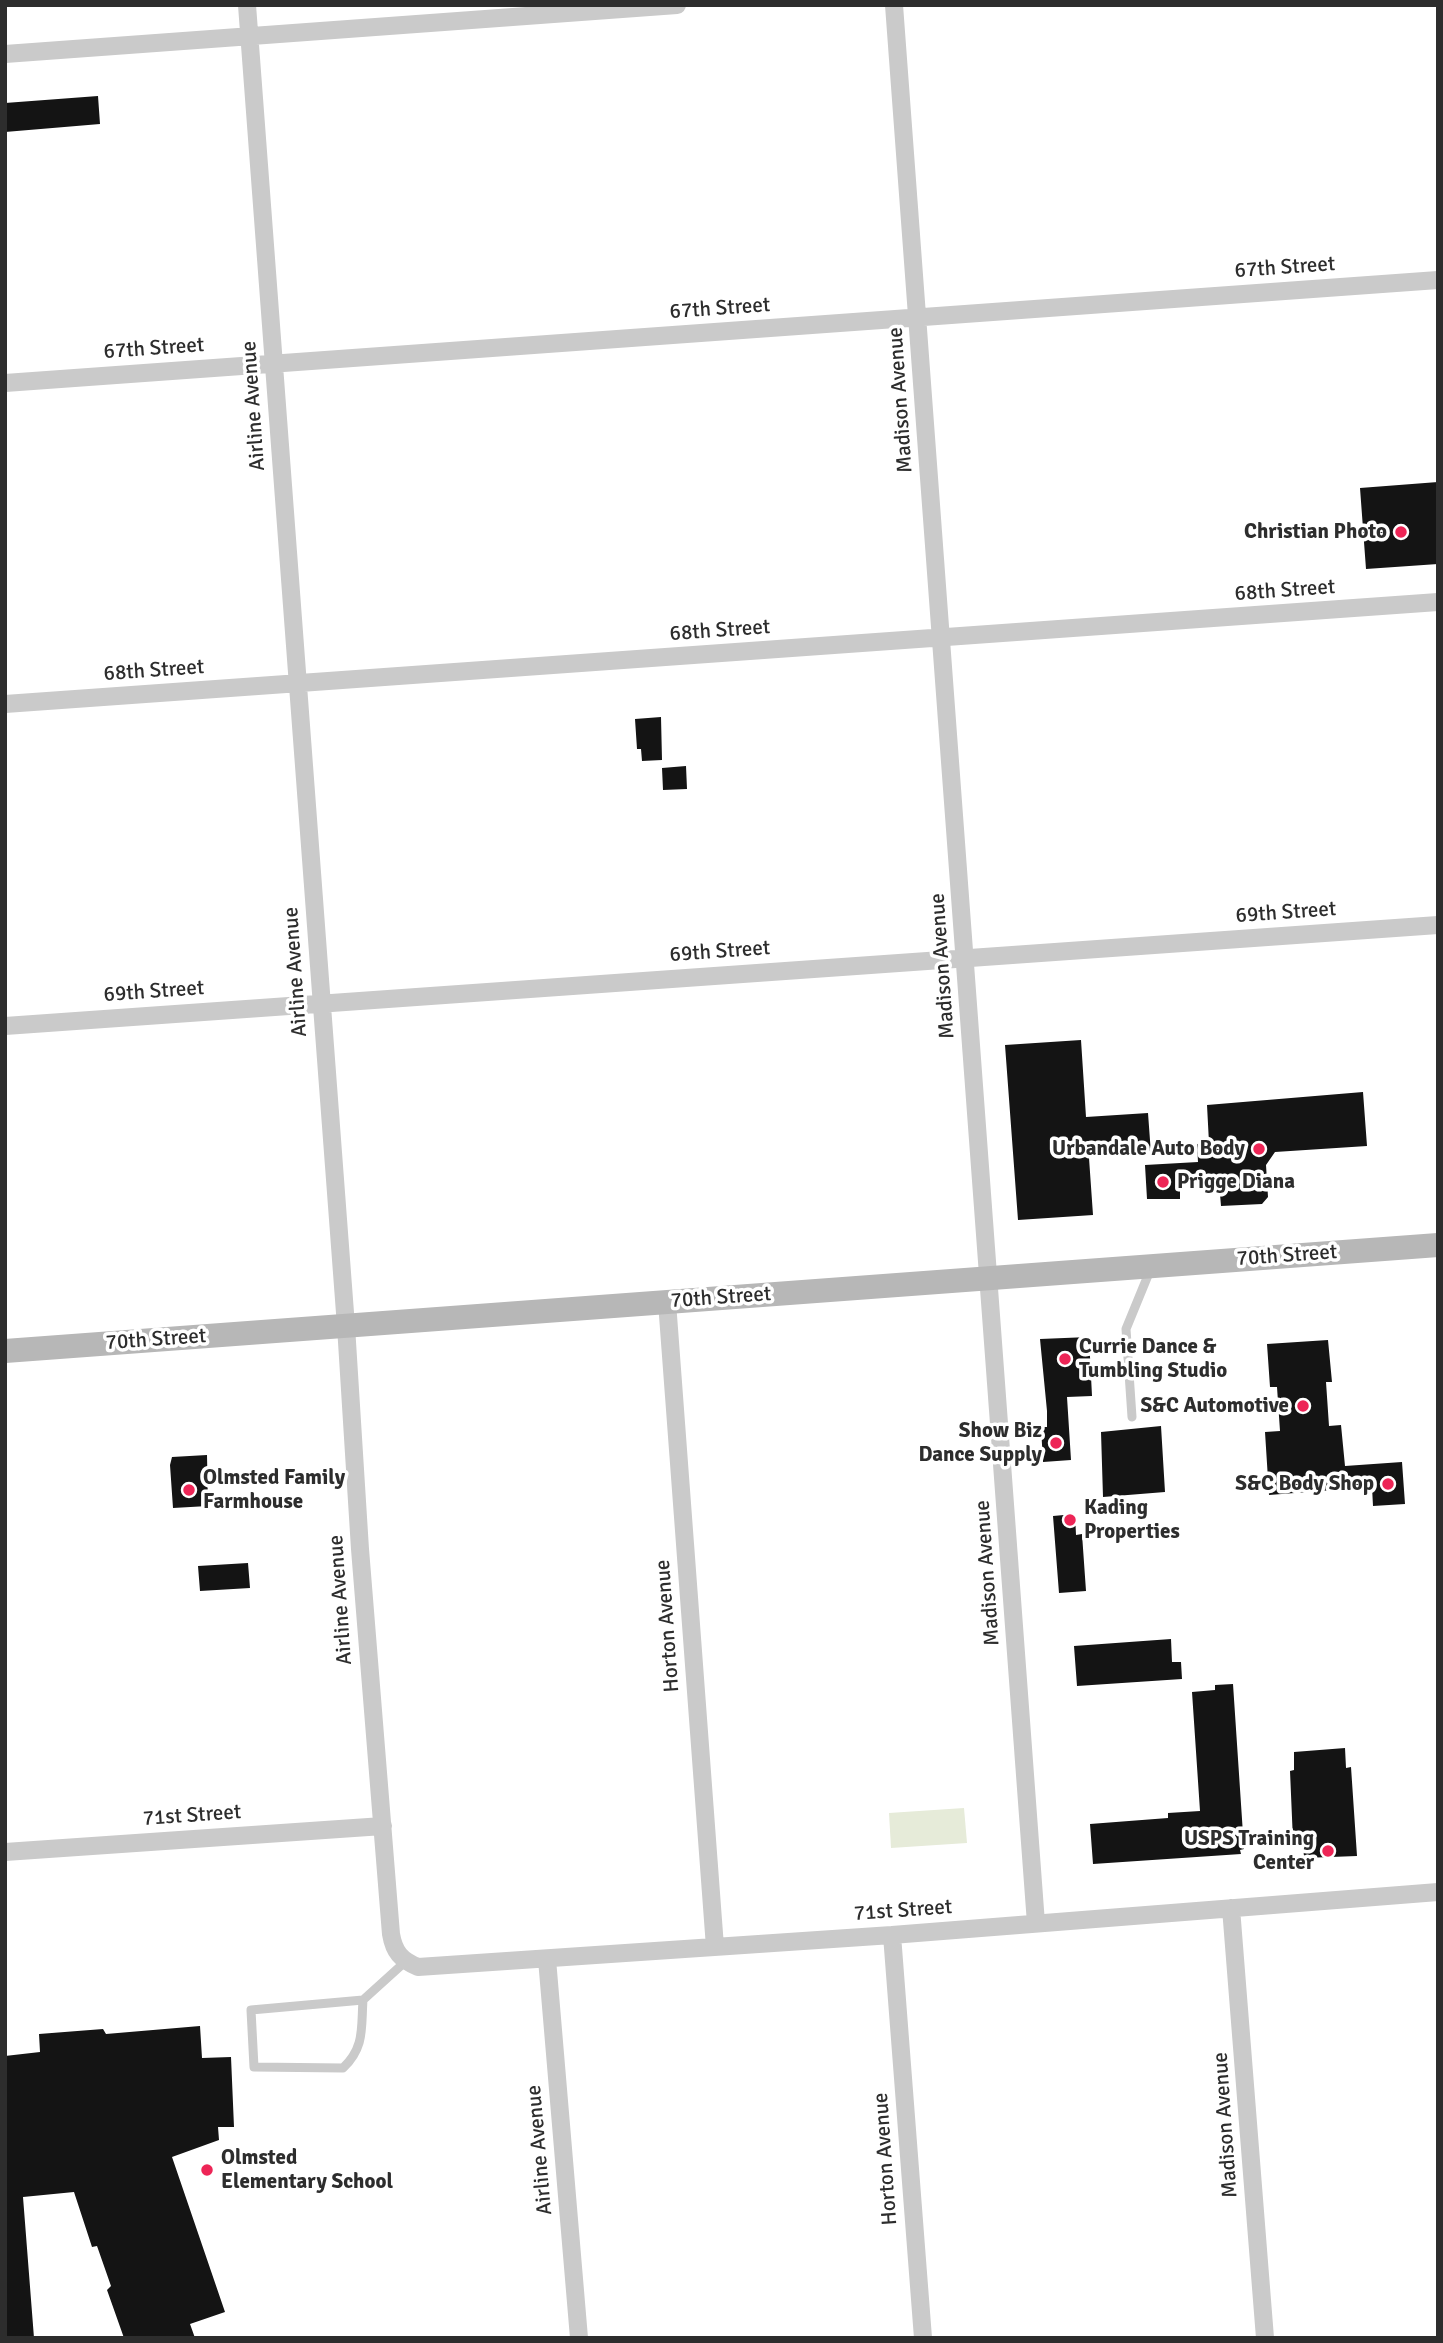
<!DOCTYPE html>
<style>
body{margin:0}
#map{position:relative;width:1443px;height:2343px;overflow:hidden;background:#fff;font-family:Signika,sans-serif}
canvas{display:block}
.frame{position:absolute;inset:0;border:7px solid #2d2d2d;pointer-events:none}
</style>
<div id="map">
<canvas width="1443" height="2343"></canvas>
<div class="frame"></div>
</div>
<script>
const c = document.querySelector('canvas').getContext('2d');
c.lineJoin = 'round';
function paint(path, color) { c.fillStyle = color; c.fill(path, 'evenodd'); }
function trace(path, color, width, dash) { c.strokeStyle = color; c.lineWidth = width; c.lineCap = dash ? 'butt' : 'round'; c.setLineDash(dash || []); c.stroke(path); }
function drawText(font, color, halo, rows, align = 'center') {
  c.font = font + ' Signika,sans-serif'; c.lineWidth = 7; c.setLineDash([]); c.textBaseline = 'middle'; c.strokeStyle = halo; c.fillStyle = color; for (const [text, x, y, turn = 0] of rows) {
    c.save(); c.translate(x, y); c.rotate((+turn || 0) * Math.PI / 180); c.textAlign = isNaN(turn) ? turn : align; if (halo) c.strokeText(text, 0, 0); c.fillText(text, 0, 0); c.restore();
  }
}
paint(new Path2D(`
 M964 1808 967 1843 891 1848 889 1813Z`), '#e6ebd9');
paint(new Path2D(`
 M98 96 100 124 5 132V103Z
 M1438 482V564L1366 569 1360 488Z
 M661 717 662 760 642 761 641 749H637L635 719Z
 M686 766 687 789 663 790 662 768Z
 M1081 1040 1086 1117 1148 1113 1151 1154 1089 1158 1093 1215 1018 1220 1005 1045Z
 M1363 1092 1367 1146 1275 1152 1266 1165 1268 1197 1262 1204 1221 1206 1219 1182 1180 1184V1199H1147L1145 1165 1198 1162 1197 1144 1209 1143 1207 1105Z
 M1089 1337 1092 1396 1067 1397 1071 1460 1043 1462 1041 1427H1047V1411L1040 1339Z
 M1328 1340 1332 1382H1326L1329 1426 1341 1425 1345 1466 1402 1462 1405 1504 1373 1506 1372 1487 1269 1495 1265 1432 1280 1431 1277 1387H1270L1267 1344Z
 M1161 1426 1165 1492 1103 1497 1101 1432Z
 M207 1455 208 1506 173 1508 170 1465 172 1457Z
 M1075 1514 1076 1535 1082 1534 1086 1591 1059 1593 1053 1516Z
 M248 1563 250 1588 200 1591 198 1566Z
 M1171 1639 1172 1662H1181L1182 1679 1077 1686 1074 1646Z
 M1233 1684 1244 1849 1240 1850 1241 1854 1093 1864 1090 1824 1168 1818V1813L1200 1811 1192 1692 1215 1690V1685Z
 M1345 1748 1346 1768 1351 1767 1357 1856 1304 1858 1303 1841H1293L1290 1771 1294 1770V1752Z
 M200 2026 202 2058 231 2057 234 2127H218L219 2140 172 2157 225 2312 190 2324 195 2338H124L107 2290 111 2286 97 2246 92 2247 74 2192 23 2197 34 2338H5V2056L40 2052 39 2034 103 2029 106 2034Z`), '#141414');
trace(new Path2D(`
 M1132 1417 1126 1329 1151 1268
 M363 2000C361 2028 365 2047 343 2068L254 2067 251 2010 363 2000 405 1962`), '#cacaca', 9);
trace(new Path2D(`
 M247 5 346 1326 360 1549 391 1934C394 1952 401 1960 418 1967L892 1935 1438 1892
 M894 5 1036 1923
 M5 54 677 5
 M5 383 1438 280
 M5 704 1438 602
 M5 1026 1438 925
 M667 1302 715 1947
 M5 1852 383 1826
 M1231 1908 1265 2338
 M892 1935 923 2338
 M547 1959 579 2338`), '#cacaca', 18);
trace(new Path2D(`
 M5 1351 1438 1245`), '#b7b7b7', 24);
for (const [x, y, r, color] of [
 [1401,532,7,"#ed2556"],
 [1259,1149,7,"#ed2556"],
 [1163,1182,7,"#ed2556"],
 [1065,1359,7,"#ed2556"],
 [1303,1406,7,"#ed2556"],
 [1056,1443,7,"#ed2556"],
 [1388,1484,7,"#ed2556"],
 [189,1490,7,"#ed2556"],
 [1070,1520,7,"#ed2556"],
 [1328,1851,7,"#ed2556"],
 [207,2170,7,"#ed2556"]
]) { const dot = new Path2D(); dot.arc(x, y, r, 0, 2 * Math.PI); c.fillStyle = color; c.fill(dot); trace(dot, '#fff', 2.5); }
drawText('21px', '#2d2d2d', '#fff', [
 ["67th Street",1285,268,-4],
 ["67th Street",720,309,-4],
 ["67th Street",154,349,-4],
 ["Madison Avenue",901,400,-94],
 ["Airline Avenue",254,406,-94],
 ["68th Street",1285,591,-4],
 ["68th Street",720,631,-4],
 ["68th Street",154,671,-4],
 ["69th Street",1286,913,-4],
 ["69th Street",720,952,-4],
 ["Madison Avenue",943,966,-94],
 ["Airline Avenue",296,972,-94],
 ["69th Street",154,992,-4],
 ["70th Street",1287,1256,-4],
 ["70th Street",721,1298,-4],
 ["70th Street",156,1340,-4],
 ["Madison Avenue",988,1573,-94],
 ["Airline Avenue",341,1600,-94],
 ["Horton Avenue",668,1626,-94],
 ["71st Street",192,1816,-4],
 ["71st Street",903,1911,-4],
 ["Madison Avenue",1226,2125,-94],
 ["Airline Avenue",540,2150,-95],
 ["Horton Avenue",886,2159,-94]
]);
drawText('bold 21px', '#2d2d2d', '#fff', [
 ["Christian Photo",1387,532],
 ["Urbandale Auto Body",1245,1149],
 ["Prigge Diana",1177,1182,"left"],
 ["Currie Dance &",1079,1347,"left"],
 ["Tumbling Studio",1079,1371,"left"],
 ["S&C Automotive",1289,1406],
 ["Show Biz",1042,1431],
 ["Dance Supply",1042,1455],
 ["Olmsted Family",203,1478,"left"],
 ["Farmhouse",203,1502,"left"],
 ["S&C Body Shop",1374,1484],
 ["Kading",1084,1508,"left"],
 ["Properties",1084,1532,"left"],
 ["USPS Training",1314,1839],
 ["Center",1314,1863],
 ["Olmsted",221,2158,"left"],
 ["Elementary School",221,2182,"left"]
], 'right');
</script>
